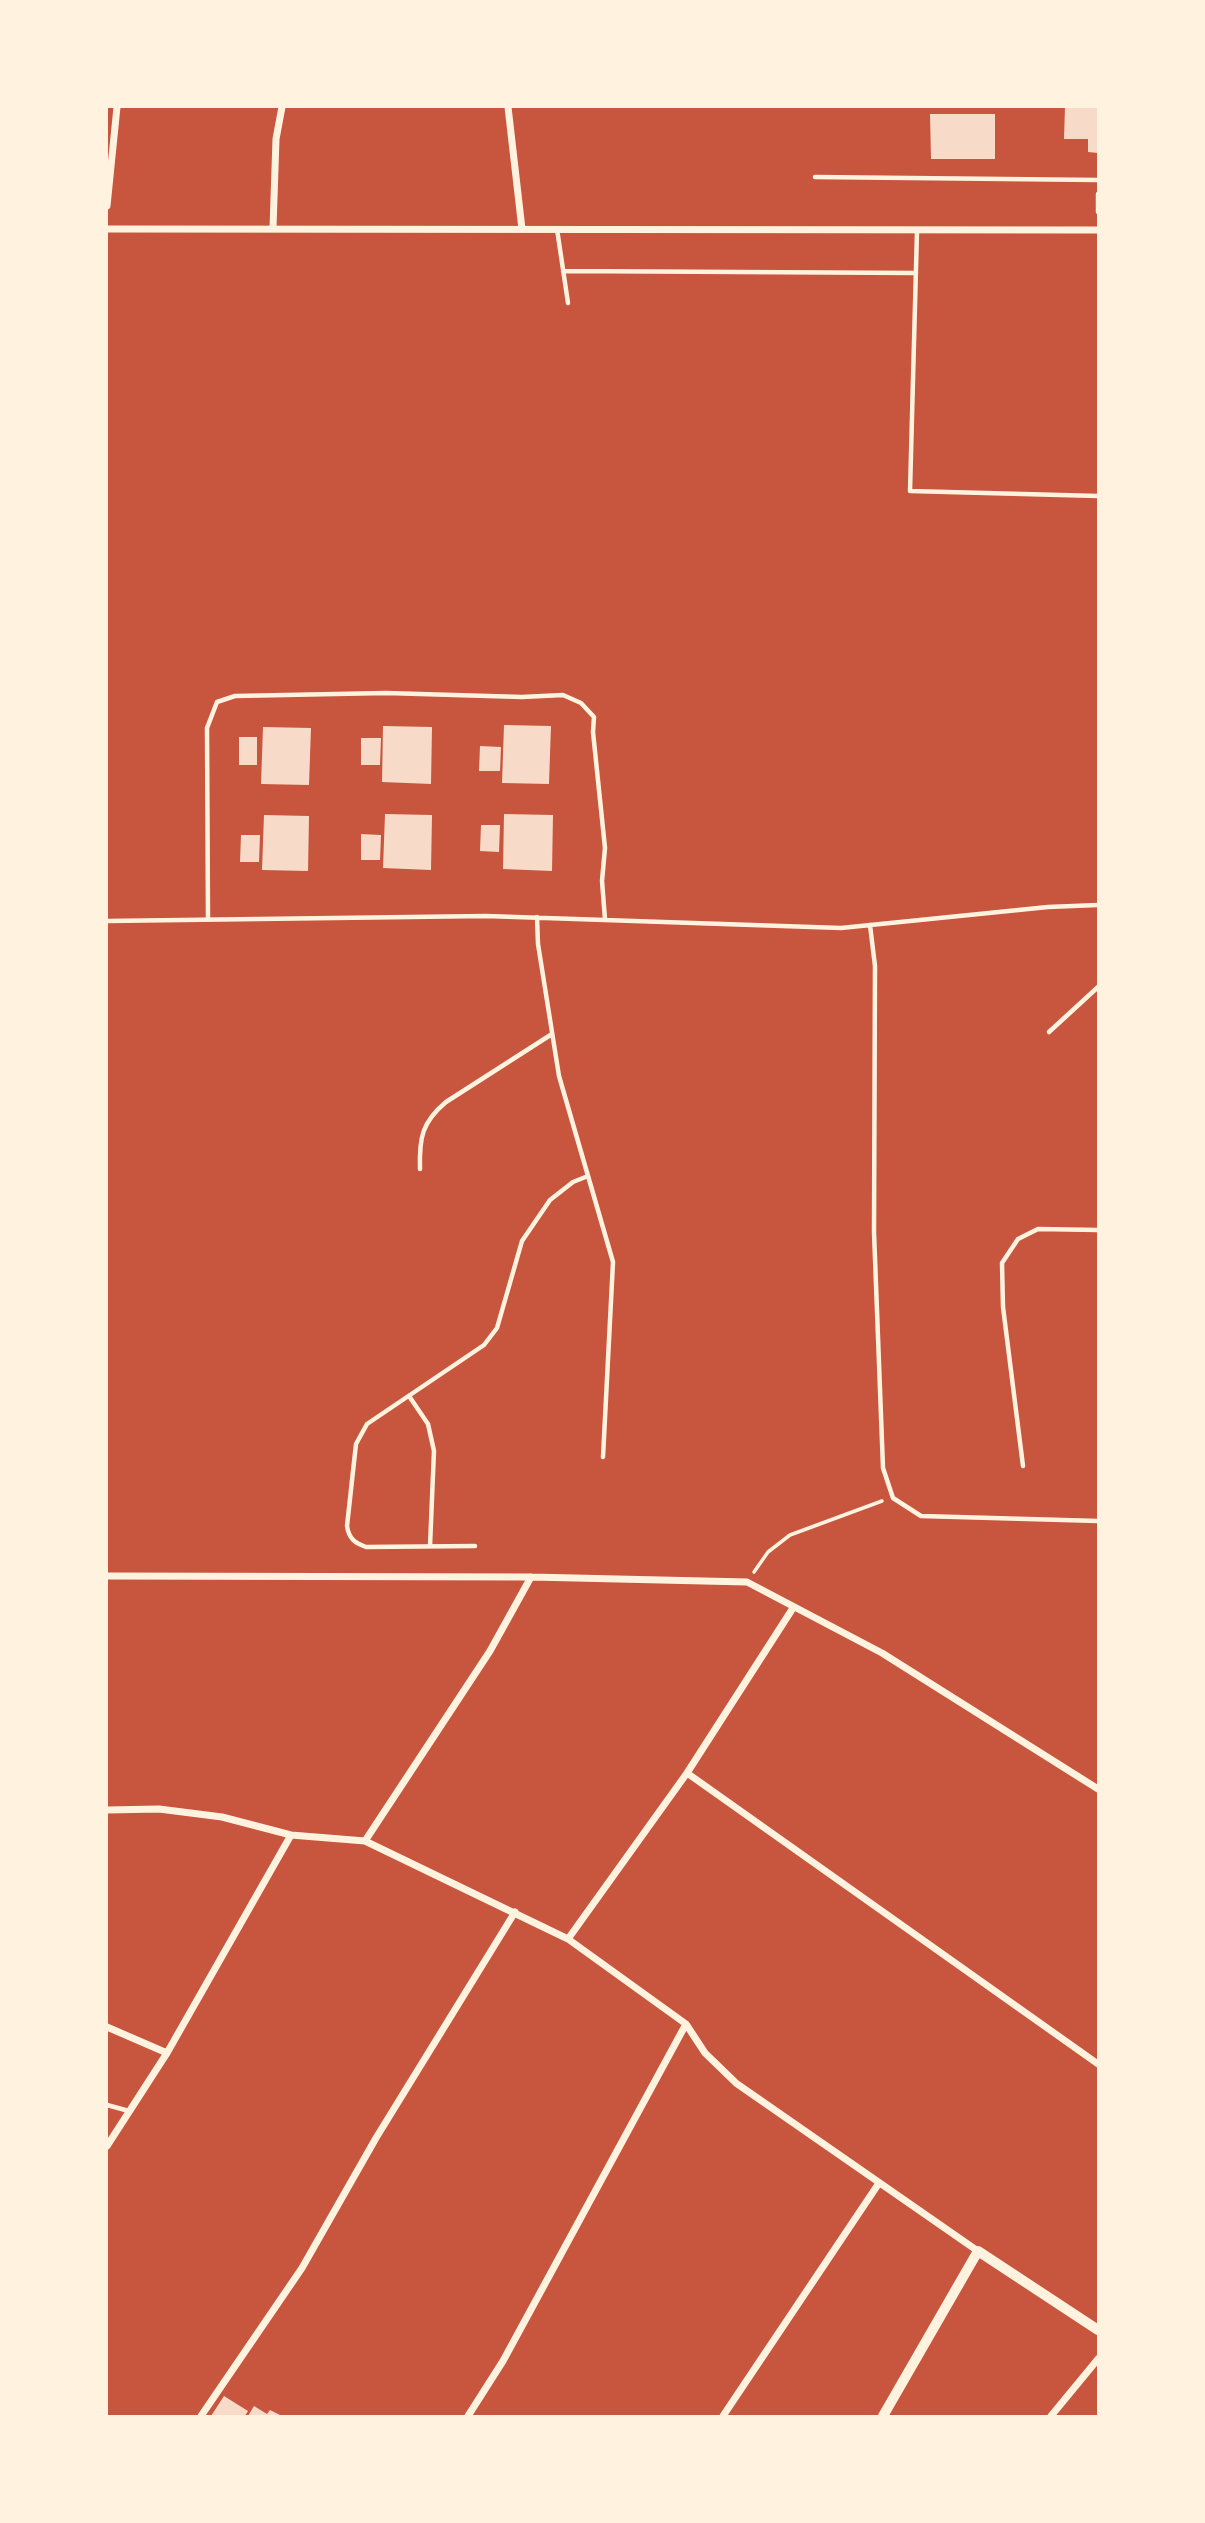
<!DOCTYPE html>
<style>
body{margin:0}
#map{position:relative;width:1205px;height:2523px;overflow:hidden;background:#c8553d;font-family:"Sofia Sans Condensed",sans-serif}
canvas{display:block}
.frame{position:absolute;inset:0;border:108px solid #fff3e0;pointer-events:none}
</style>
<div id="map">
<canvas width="1205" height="2523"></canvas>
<div class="frame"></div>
</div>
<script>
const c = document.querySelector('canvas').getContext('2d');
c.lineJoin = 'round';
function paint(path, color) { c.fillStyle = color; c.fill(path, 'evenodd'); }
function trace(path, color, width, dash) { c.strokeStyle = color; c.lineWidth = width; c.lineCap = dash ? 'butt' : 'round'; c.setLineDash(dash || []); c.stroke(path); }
paint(new Path2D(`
 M1065 107H1098V153L1088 152V139H1064Z
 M930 114H995V159H931Z
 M504 725 551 726 549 784 502 783Z
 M383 726 432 727 431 784 382 782Z
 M263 727 311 728 309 785 261 784Z
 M239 737H257V765H239Z
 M361 738H381L380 765H361Z
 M480 746 501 747 500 771H479Z
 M385 814 432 815 431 870 383 868Z
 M504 814 553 815 552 871 503 869Z
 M264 815 309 816 308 871 262 870Z
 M481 825H500L499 852 480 851Z
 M361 834 381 835 380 860H361Z
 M241 835H260L259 862H240Z
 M224 2396 248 2411 245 2416H211Z
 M254 2406 267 2414 270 2410 282 2416H248Z`), '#f7dbc8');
trace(new Path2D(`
 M754 1572 768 1552 790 1535 882 1501`), '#fff3e0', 3.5);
trace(new Path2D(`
 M815 177 1098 180
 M1098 194V212
 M557 229 568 303
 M917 231 910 491 1098 496
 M563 271 916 273
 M537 917 538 944 559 1076 613 1262 603 1457
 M208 919 207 728 217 702 235 696 386 693 522 697 563 695 581 703 594 717 593 732 605 848 602 881 605 919
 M107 921 486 916 841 928 1048 907 1098 905
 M870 925 875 966 874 1232 883 1468 893 1498 921 1516 1098 1521
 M1049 1032 1098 987
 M420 1169C419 1138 422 1122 446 1102L552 1034
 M409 1396 428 1424 434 1451 430 1546
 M1023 1466 1003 1307 1002 1263 1018 1239 1038 1229 1098 1230
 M475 1546 366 1547C355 1543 349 1539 347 1526L356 1444 367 1424 484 1345 497 1328 522 1241 550 1200 573 1182 588 1176
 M107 2105 129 2111`), '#fff3e0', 4.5);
trace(new Path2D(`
 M508 107 522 229
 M107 206 117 107
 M273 228 276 139 282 107
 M107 229 1098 230
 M107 1576 531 1577 747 1582 882 1653 1098 1789
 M687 1773 1098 2064
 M107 1810 159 1809 222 1817 291 1835 365 1841 568 1939 686 2024 705 2053 736 2083 978 2251
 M365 1841 490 1651 531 1577
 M568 1939 687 1773 793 1608
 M107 2027 167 2053
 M107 2146 167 2053 291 1835
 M201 2416 302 2268 376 2138 515 1912
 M468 2416 503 2361 686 2024
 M723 2416 879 2183
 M1051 2416 1098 2359`), '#fff3e0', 7);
trace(new Path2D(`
 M883 2416 978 2251 1098 2330`), '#fff3e0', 10);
</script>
